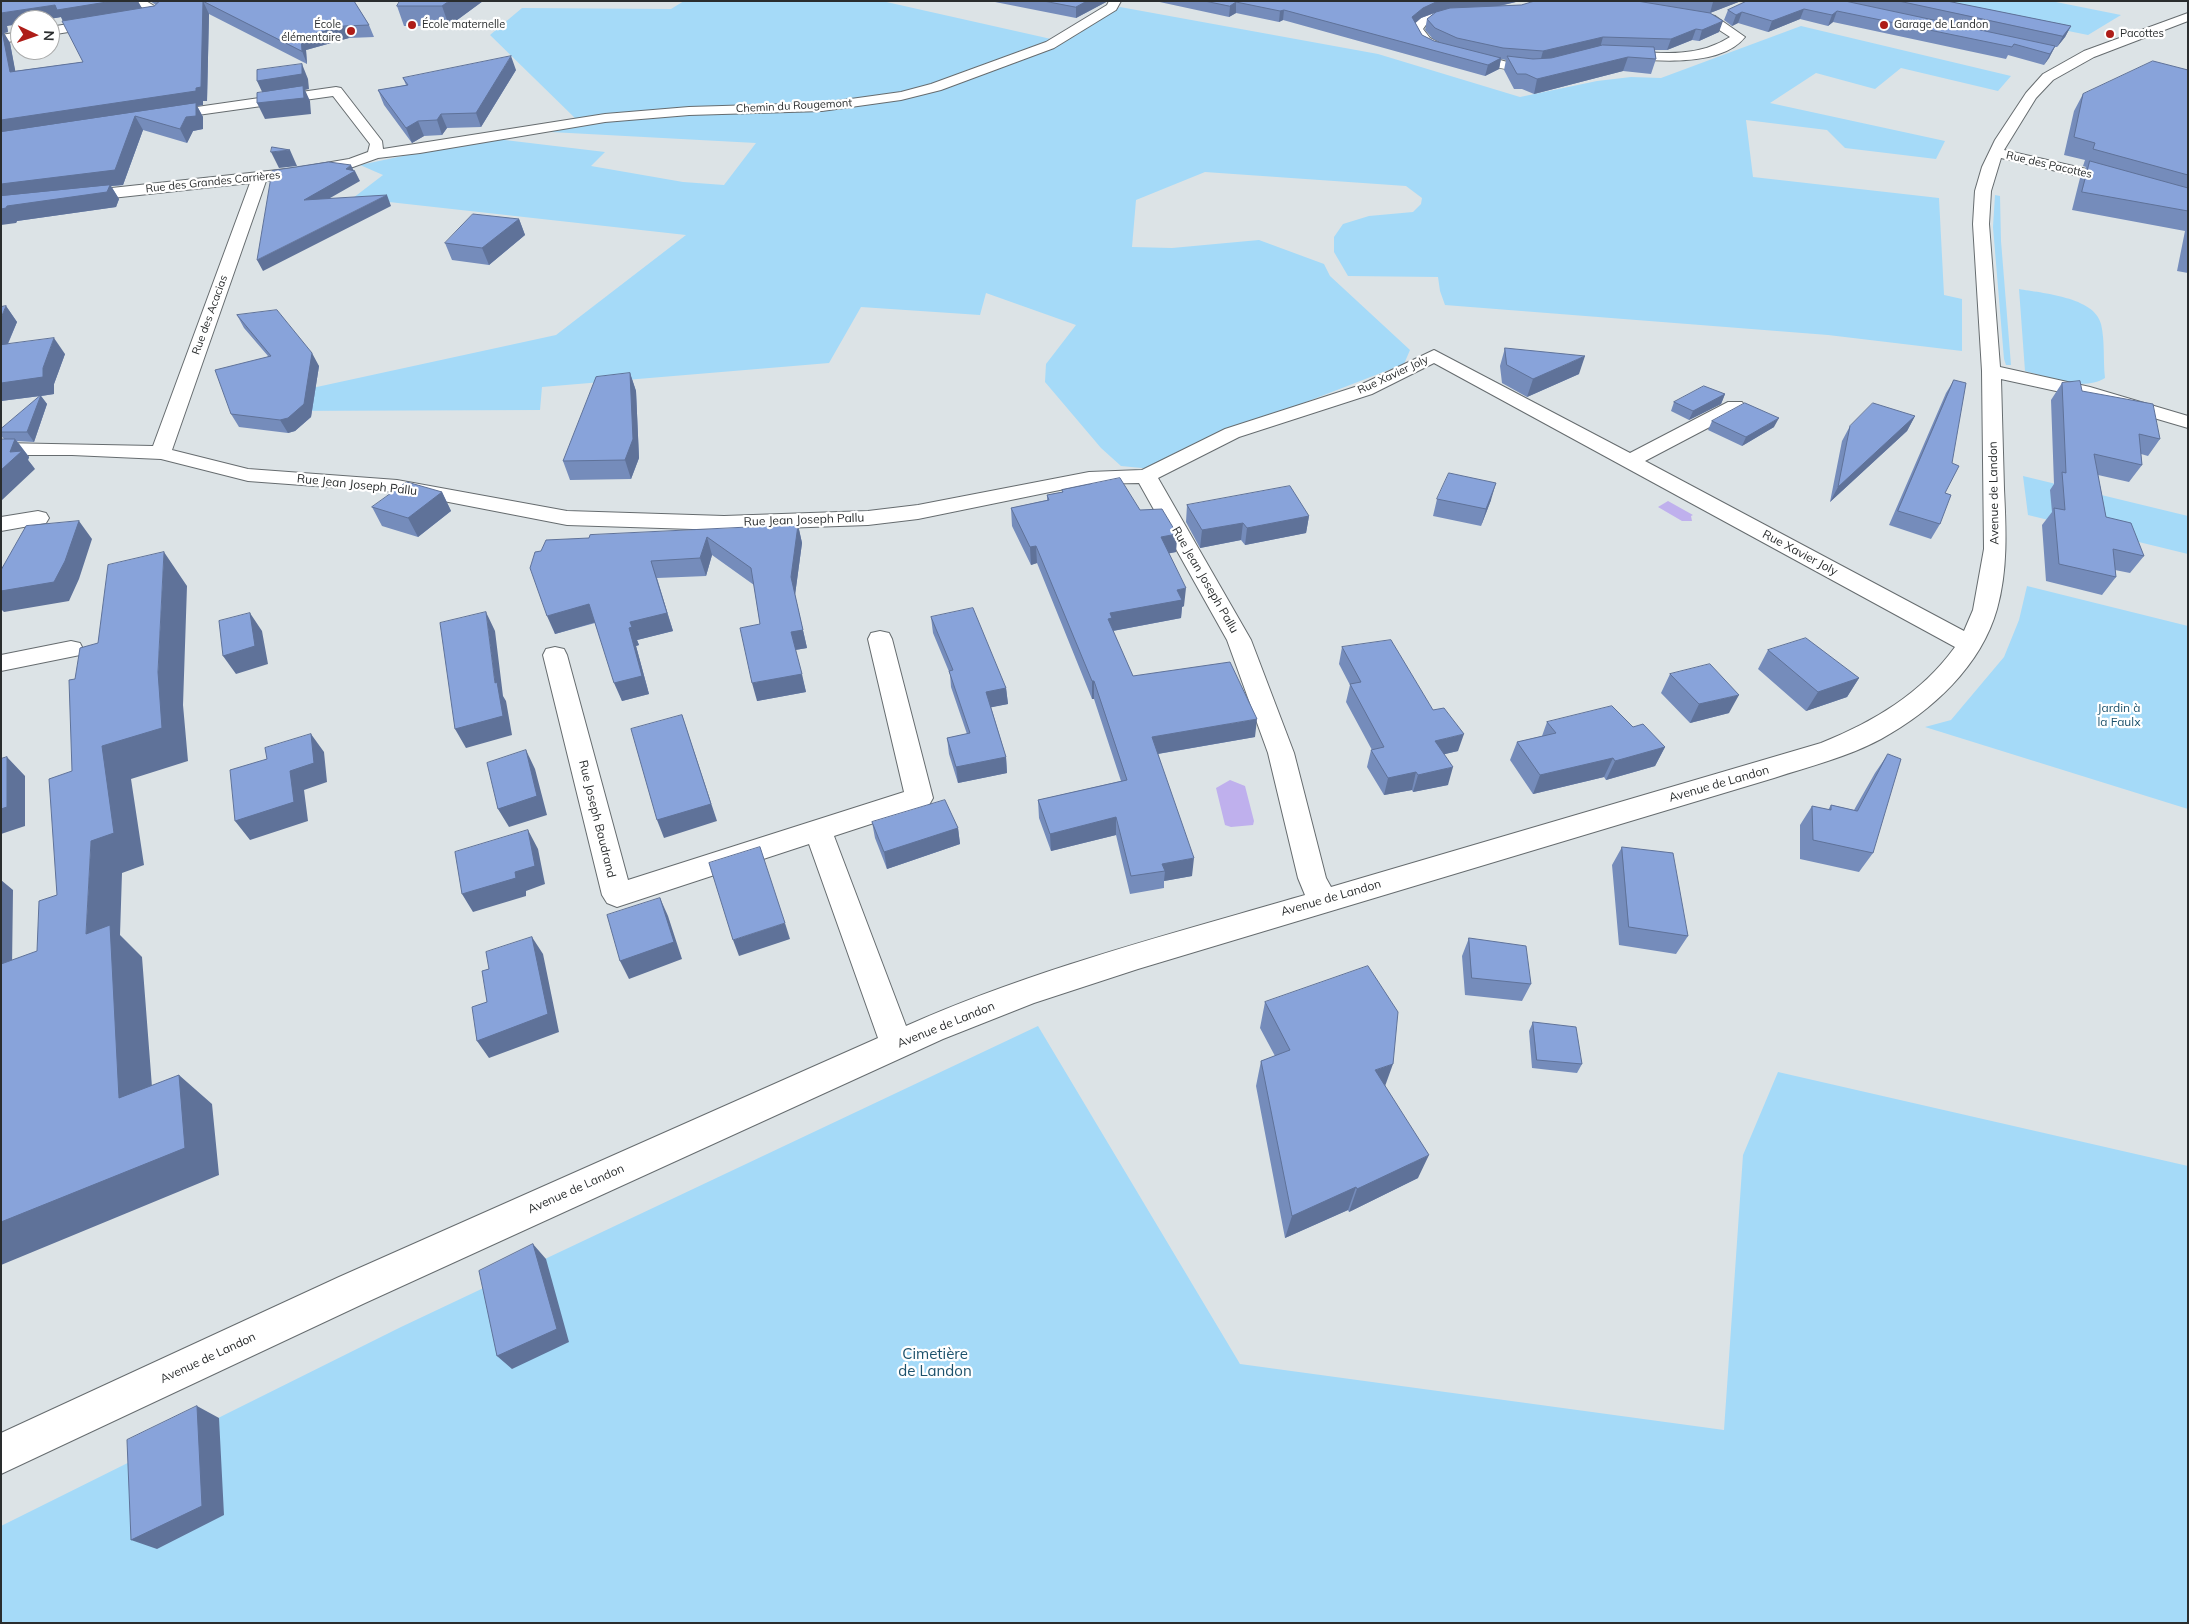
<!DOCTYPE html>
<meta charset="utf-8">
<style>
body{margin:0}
#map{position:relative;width:2189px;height:1624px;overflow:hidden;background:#dce3e6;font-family:Mulish,sans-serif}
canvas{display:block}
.frame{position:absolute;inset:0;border:2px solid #2a2d2e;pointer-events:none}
.north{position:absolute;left:10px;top:10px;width:50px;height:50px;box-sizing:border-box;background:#fff;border:1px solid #aaabab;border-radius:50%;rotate:93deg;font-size:14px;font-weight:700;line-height:20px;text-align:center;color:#2a2d2e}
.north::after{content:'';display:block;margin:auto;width:18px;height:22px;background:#ae1d18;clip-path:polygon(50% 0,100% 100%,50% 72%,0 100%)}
</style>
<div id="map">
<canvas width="2189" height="1624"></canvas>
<div class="frame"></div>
<div class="north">N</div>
</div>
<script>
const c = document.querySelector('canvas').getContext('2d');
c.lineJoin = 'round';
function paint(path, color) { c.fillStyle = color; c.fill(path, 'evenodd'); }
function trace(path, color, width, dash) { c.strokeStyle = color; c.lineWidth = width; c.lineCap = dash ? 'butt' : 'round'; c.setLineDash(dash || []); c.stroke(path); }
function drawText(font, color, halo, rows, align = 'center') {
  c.font = font + ' Mulish,sans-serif'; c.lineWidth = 4.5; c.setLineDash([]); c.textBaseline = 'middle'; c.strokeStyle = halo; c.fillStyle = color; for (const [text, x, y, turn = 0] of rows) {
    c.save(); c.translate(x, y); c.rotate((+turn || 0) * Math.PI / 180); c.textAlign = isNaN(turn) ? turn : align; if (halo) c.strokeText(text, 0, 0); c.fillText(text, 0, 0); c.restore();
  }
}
paint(new Path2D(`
 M684 1H882L1060 41 1120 7 1378 54 1520 97 1597 81 1631 77 1661 78 1801 26 2011 76 1998 91 1901 68 1875 89 1816 73 1770 103 1945 141 1936 159 1845 148 1827 130 1746 120 1753 177 1939 198 1944 295 1962 299V351L1828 335 1445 305 1440 291 1438 277 1348 276 1334 252V237L1343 224 1369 216 1413 212 1421 204 1422 198 1406 186 1205 172 1136 200 1132 247 1172 248 1259 240 1324 264 1330 276 1410 350 1404 364 1190 447 1152 469 1121 466 1101 448 1045 382 1046 364 1076 325 986 293 980 315 861 307 829 363 542 387 540 410 273 411 280 395 556 335 686 235 353 198 383 175 360 165 488 138 605 152 591 166 683 182 724 185 756 143 532 131 623 118 861 106 577 120 490 35 522 8 671 9Z
 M1920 1H2051L2121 15 2088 35Z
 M1995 195 2000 196 2001 241 2011 365H2006L2004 359 1993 227Z
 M2019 289C2041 293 2095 297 2101 324 2105 340 2103 360 2105 378 2082 392 2049 377 2025 371Z
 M2023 476 2188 516V554L2028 515Z
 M2027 586 2188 626V809L1925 727 1951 720 2004 657 2019 620Z
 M1038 1026 1240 1364 1724 1430 1743 1155 1778 1072 2188 1166V1623H1V1526L401 1327Z`), '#a5daf8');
paint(new Path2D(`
 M1668 501 1693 515 1691 516 1692 521H1682L1658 507Z
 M1230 780 1245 786 1254 821 1253 825 1231 827 1225 825 1216 788Z`), '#bfb0ed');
const minor = new Path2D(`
 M131 1H146L166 13 160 17 50 35V27L148 11Z
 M1109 1H1121L1116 10 1054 48 941 90 901 100 822 111 689 115 605 122 420 153 378 158 353 167 266 181 172 450 248 469 397 480 567 511 724 516 868 511 918 505 1089 472 1142 470 1225 429 1358 386 1434 350 1630 453 1728 402H1742L1745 406 1742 410 1645 461 1964 631 1973 610 1984 549 1982 371 1973 224 1975 191 1982 167 1995 140 2026 93 2043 74 2084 51 2188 13V21L2094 57 2053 80 2036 98 2004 150 2095 171 2188 198V208L2086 178 2001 158 1991 191 1989 224 2000 367 2090 387 2188 416V428L2079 396 2001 379C2002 415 2003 452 2004 489 2006 529 2008 570 1997 609 1981 666 1932 711 1881 739 1848 757 1810 766 1774 778L1138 969 1034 1003 943 1039 365 1303 1 1474V1433L339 1277 878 1038 809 844 617 907 607 903 602 895 543 655 546 649 555 647 564 649 567 655 628 880 904 792 868 639 871 633 880 631 889 633 892 639 933 798 929 805 834 836 906 1026C1034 969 1171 934 1305 895L1298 878 1268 753 1227 640 1139 483 1089 484 918 519 868 525 724 530 567 525 397 492 248 481 161 459 72 455H1V443L153 446 250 183 1 210V200L296 168 349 159 368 152 370 144 333 96 162 120 157 119 155 116 157 113 162 112 336 87 341 88 382 141 383 149 605 114 689 107 822 103 901 92 931 84 1046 42 1107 5ZM1434 363 1955 647C1921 694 1873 722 1821 743L1331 887 1326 878 1294 753 1251 640 1158 478 1239 437 1372 394Z
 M1451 8H1464L1470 12C1459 23 1436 8 1423 29L1430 38 1442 44 1511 63 1542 64 1549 68C1537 82 1442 55 1426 46 1419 42 1415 36 1411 29 1420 14 1434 10 1451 8Z
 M1686 10 1715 16 1745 37C1724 64 1668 62 1637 59 1629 59 1617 60 1612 54L1618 50C1657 53 1696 59 1730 37L1707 22 1682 17 1680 14Z
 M20 32V40L1 43V35Z
 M38 511 46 513 49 518 46 523 1 531V517Z
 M71 641 80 643 83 649 80 655 1 671V655Z`);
trace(minor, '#666c6f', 2);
paint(minor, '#fff');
paint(new Path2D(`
 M1 1 142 8 154 6 156 5 150 1H354L369 25 374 37 349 38 306 50 307 64 209 14 207 101H203V105L197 106 203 117V129L193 131 187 143 143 130 123 185 111 186 119 199 116 207 17 221 16 223ZM61 17 83 62 15 71 10 43 4 33 8 32 7 26 20 20H44Z
 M483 1 449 26H404L397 6Z
 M990 1H1108L1076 18Z
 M1155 1H1520L1500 6 1639 1H1741L1710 13 1719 32 1699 41 1692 40 1667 50H1655L1656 59 1651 74 1623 71 1534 94 1522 89H1514L1504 70 1506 60 1501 59 1499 69 1485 76 1283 20 1279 22 1236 13 1229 17ZM1435 13 1427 19 1425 30 1433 39 1442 43 1434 41 1422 35 1415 23 1421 18Z
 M1747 1H1947L2071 26 2065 37 2057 47H2055L2049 58 2044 65 2008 55 2006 59 1833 22 1828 26 1800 19 1768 32 1738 23 1732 26 1724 20 1728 10Z
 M516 70 481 127 447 128 442 135 424 136 412 143 384 105 378 90 406 85 403 78Z
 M2188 70V273L2177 271 2185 231 2072 210 2080 178 2086 167 2083 166 2085 160 2064 155 2074 111 2083 94Z
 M519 219 525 235 489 265 452 260 445 243Z
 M6 306 17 322 8 344 65 354 54 384V394L41 396 47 404 34 442 17 441 29 457 28 460 35 469 1 436V429L40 396 1 401Z
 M237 315 319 366 311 417 295 431 288 433 239 427 231 414 268 356 244 328Z
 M1505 348 1579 374 1527 397 1502 383 1500 366Z
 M630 373 636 391 639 458 631 479 570 480 563 461Z
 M1954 380 1945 493 1940 524 1931 539 1889 525 1946 393Z
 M2062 383 2082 391 2160 439 2148 456 2141 454 2142 465 2129 482 2098 475 2106 517 2144 556 2130 573 2115 570 2116 577 2102 595 2046 581 2042 525 2052 512 2050 490 2054 484 2051 400Z
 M1725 394 1721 404 1689 420 1671 411 1674 402Z
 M1915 416 1907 431 1830 502 1842 441 1850 426Z
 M1712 421 1774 427 1742 446 1708 430Z
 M1062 490 1140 510 1177 534 1176 552 1169 553 1184 606 1182 607 1181 618 1113 631 1133 676 1255 737 1158 754 1192 876 1164 881V888L1130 894 1116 835 1051 851 1039 818 1038 800 1121 781 1094 699H1092L1037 563 1031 565 1012 526 1011 508 1047 500V495L1062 492Z
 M442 492 451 511 418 537 382 526 372 507Z
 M1437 499 1491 500 1481 526 1433 516Z
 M1187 505 1309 516 1306 533 1245 545 1241 540 1200 548 1186 522Z
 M798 525 802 543 795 595 807 648 795 650 806 692 757 701 760 624 754 585 712 555 706 576 657 578 673 631 637 640 639 645 636 646 649 694 622 701 595 623 555 634 541 551 589 538Z
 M931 617 1006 688 1008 704 991 707 1006 757 1007 773 958 783 949 754 947 738 967 734 951 687 950 674 933 633Z
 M1342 647 1458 751 1444 754 1448 785 1413 792 1412 790 1384 795 1367 767 1371 750H1372L1346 702 1350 685 1339 664Z
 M1768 650 1859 678 1847 697 1806 711 1758 669Z
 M1670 674 1729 713 1690 723 1661 693Z
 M1547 722 1633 727 1665 747 1655 766 1606 780 1604 777 1533 794 1510 760 1517 742 1542 736Z
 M1888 754 1873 853 1859 872 1800 859V825L1812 806 1828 810 1831 805 1854 810 1875 773Z
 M872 822 958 828 960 844 887 869 875 838Z
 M1622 847 1688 936 1676 954 1619 945 1612 865Z
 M1469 938 1531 984 1522 1001 1465 995 1462 956Z
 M1265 1002 1385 1085 1418 1178 1349 1212 1348 1210 1285 1238 1256 1086 1261 1061 1275 1056 1260 1028Z
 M1533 1022 1582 1064 1577 1073 1532 1068 1529 1031Z`), '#758cbb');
paint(new Path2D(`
 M113 1H138L143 10 64 23 61 17 44 20H20V24L7 26 8 32 4 33 10 43 18 85 10 72 1 33V13L55 5Z
 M203 1 209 14 207 101H203V105L197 106 203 117V129L193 131 187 143 180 129 186 117 196 106 1 136V120Z
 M449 1H483L449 26 442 6Z
 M1087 1H1108L1076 18V7Z
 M1444 1H1520L1498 6 1434 13 1421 18 1410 28 1412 17 1423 8 1436 2Z
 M1716 1H1741L1710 13 1713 2Z
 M1236 2V13L1229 17 1230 6Z
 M1804 9 1800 19 1768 32 1772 21Z
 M1284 10 1283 20 1279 22 1280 11Z
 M1837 11 1833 22 1828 26 1832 15Z
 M1742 12 1738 23 1732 26 1736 15Z
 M1723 21 1719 32 1699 41 1702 30Z
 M344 26 349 38 306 50 307 64 302 51 301 37Z
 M2071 26 2065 37 2057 47 2063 36Z
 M1696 29 1692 40 1667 50 1671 39Z
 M1603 37 1600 48 1540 62 1543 51Z
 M2055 46 2049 58 2044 65 2050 54Z
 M511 56 516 70 481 127 476 113Z
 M1628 57 1623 71 1534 94 1537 79Z
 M1501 58 1499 69 1485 76 1488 65Z
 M302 64 308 79 309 89 305 90 310 101 311 114 265 119 257 103 264 96 257 81Z
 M441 114 447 128 442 135 437 120Z
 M135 116 143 130 123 185 111 186 119 199 116 207 17 221 16 223 1 225V184Z
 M418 121 424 136 412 143 406 128Z
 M290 150 297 166 279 168 271 152Z
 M351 165 354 171H355L360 181 309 210 304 200 346 169Z
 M387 195 391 206 263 271 257 260Z
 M519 219 525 235 489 265 482 248Z
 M6 306 17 322 1 359V318Z
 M54 338 65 354 54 384V394L41 396 47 404 34 442 27 432 40 396 1 401V383L43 368Z
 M312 353 319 366 311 417 295 431 288 433 280 420Z
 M1585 356 1579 374 1527 397 1533 379Z
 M630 373 636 391 639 458 631 479 625 460Z
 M1725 394 1721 404 1689 420 1693 411Z
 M1915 416 1907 431 1830 502 1838 487Z
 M1779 418 1774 427 1742 446 1746 437Z
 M15 439 29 457 28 460 35 469 1 501V470Z
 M1496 483 1491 500 1481 526 1486 509Z
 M442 492 451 511 418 537 408 518Z
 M1309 516 1306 533 1245 545 1247 528Z
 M79 521 92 539 79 579 69 601 4 612 1 609V591Z
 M1243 523 1241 540 1200 548 1202 530Z
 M798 525 802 543 795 595 807 648 795 650 791 632V577Z
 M1177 534 1176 552 1161 555V537Z
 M707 537 712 555 706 576 700 558Z
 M1036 546 1037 563 1031 565 1030 547Z
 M164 552 187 586 183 705 188 761 131 779 144 865 122 873 120 935 142 957 155 1126 119 1098 86 934 91 841 102 746 158 672Z
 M651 561 673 631 637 640 639 645 636 646 649 694 622 701 614 683 630 622Z
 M1186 588 1184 606 1182 607 1181 618 1112 631 1108 619 1110 613 1177 590Z
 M589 604 596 622 555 634 547 616Z
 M486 612 495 631 503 696 506 701 512 735 466 748 455 729 495 683Z
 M250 613 262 631 268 664 236 674 223 656Z
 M802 674 806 692 757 701 752 683Z
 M1859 678 1847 697 1806 711 1818 692Z
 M1092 681H1094V699H1092Z
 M1006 688 1008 704 988 708 986 692Z
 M1739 695 1729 713 1690 723 1699 704Z
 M682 715 717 821 664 838 657 820Z
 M1257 719 1255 737 1151 755 1152 737Z
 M311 734 324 752 327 782 304 790 308 821 250 840 235 821 290 771Z
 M1464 734 1458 751 1429 758 1435 741Z
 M1665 747 1655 766 1606 780 1615 761Z
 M526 750 535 769 547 815 509 827 498 809Z
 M7 757 25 776V826L1 834V809Z
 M1006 757 1007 773 958 783 956 767Z
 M1613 758 1604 777 1533 794 1540 775Z
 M1453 767 1448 785 1413 792 1418 775Z
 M1416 772 1412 790 1384 795 1388 778Z
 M1116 817V835L1051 851 1050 834Z
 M958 828 960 844 887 869 884 852Z
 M528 830 538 849 545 884 526 891V896L473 912 462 894 515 872Z
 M1194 858 1192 876 1164 881 1165 871 1162 864Z
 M1 880 13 890 12 967 1 970Z
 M660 898 668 916 682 959 629 979 620 961Z
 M785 923 790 939 739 956 733 940Z
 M532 937 543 954 559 1032 489 1058 477 1041Z
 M1393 1064 1384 1089 1375 1070Z
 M179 1075 212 1104 219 1175 1 1265V1222Z
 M1429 1155 1418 1178 1349 1212 1357 1189Z
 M1356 1187 1348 1210 1285 1238 1292 1216Z
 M533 1244 546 1259 569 1342 512 1369 497 1356Z
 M197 1406 219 1418 224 1515 157 1549 131 1540Z`), '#5f7299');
const building = new Path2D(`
 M1 1H113L57 10 55 5 1 13Z
 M160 1H203L201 87 196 88V91L1 120V31H2L10 72 83 62 62 21 154 6Z
 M203 1H354L369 25 344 26 301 37 302 51Z
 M400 1H449L442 6H397Z
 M1044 1H1087L1076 7Z
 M1205 1H1444L1436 2 1423 8 1412 17 1422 35 1434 41 1501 58 1488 65 1284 10 1280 11 1236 2 1230 6Z
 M1535 1H1637L1710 13 1723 21 1702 30 1696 29 1671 39 1603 37 1543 51 1503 48 1457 38 1435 28 1427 19 1436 12 1450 8 1521 5Z
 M1747 1H1845L2055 46 2050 54 2014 44 2012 47 1837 11 1832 15 1804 9 1772 21 1742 12 1736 15 1728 10Z
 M1899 1H1947L2071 26 2063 36Z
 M1603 45 1654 47 1656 59 1628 57 1537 79 1526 74H1517L1507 56 1533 59 1551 58Z
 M511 56 476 113 441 114 437 120 418 121 406 128 378 90 408 85 403 78Z
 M2153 61 2188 70V175L2093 149 2095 143 2074 137 2083 94Z
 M302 64V74L257 81V70Z
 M303 86 304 98 257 103V93Z
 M196 103V116L186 117 180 129 135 116 115 170 1 184V132Z
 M272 147 290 150 271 152Z
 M2090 161 2188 188V211L2082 192Z
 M329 162 351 165 346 169 355 171 304 200 387 195 257 260 272 171Z
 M110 185 107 192 7 206 6 208 1 209V196Z
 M473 214 519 219 482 248 445 243Z
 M6 306 1 318V307Z
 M277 310 312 353 304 404 288 418 280 420 231 414 215 370 271 356 237 315Z
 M54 338 43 368V377L1 383V345Z
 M1505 348 1585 356 1533 379 1507 365Z
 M630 373 633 439 625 460 563 461 596 377Z
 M1954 380 1966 383 1952 463 1959 466 1945 493 1951 495 1940 524 1898 511Z
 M2080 381 2082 391 2153 404 2160 439 2139 434 2142 465 2094 454 2106 517 2131 523 2144 556 2113 549 2116 577 2059 564 2054 508 2065 510 2062 472 2066 473 2062 383Z
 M1704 386 1725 394 1693 411 1674 402Z
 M41 395 27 432H1V429Z
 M1745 403 1779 418 1746 437 1712 421Z
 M1873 403 1915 416 1838 487 1850 426Z
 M1 439H15L10 452 22 451 1 470Z
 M1449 473 1496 483 1486 509 1437 499Z
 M1120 478 1140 510 1162 509 1177 534 1161 537 1186 588 1177 590 1182 600 1110 613 1112 618 1108 619 1133 676 1230 662 1257 719 1152 737 1194 858 1162 864 1165 871 1131 876 1116 817 1050 834 1038 800 1127 780 1094 681H1092L1036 546 1030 547 1011 508 1049 500 1047 495 1063 492 1062 490Z
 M407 482 442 492 408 518 372 507Z
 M1290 486 1309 516 1247 528 1243 523 1202 530 1187 505Z
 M79 521 65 561 54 582 1 591V570L26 526Z
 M798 525 791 577 803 630 791 632 802 674 752 683 740 628 760 624 751 568 707 537 700 558 651 561 667 613 630 622 632 627 629 628 642 676 614 683 589 604 547 616 530 568 535 552 541 551 546 540 589 538 590 535Z
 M164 552 158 672 162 728 102 746 114 833 91 841 86 934 110 925 119 1098 179 1075 185 1148 1 1222V964L37 951 39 901 57 895 49 779 72 771 69 680 75 679 80 648 98 643 108 565Z
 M973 608 1006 688 986 692 1006 757 956 767 947 738 970 733 949 671 953 670 931 617Z
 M486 612 495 683 497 682 503 716 455 729 440 623Z
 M250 613 255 646 223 656 219 621Z
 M1806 638 1859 678 1818 692 1768 650Z
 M1391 640 1433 710 1444 708 1464 734 1435 741 1453 767 1418 775 1416 772 1388 778 1371 750 1384 747 1350 684 1361 682 1342 647Z
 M1710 664 1739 695 1699 704 1670 674Z
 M1612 706 1633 727 1643 724 1665 747 1615 761 1613 758 1540 775 1517 742 1556 733 1547 722Z
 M682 715 711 804 657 820 631 729Z
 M311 734 314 763 290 771 294 802 235 821 230 770 267 759 265 748Z
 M526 750 537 796 498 809 487 763Z
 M1888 754 1901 759 1873 853 1813 840 1812 806 1831 810V805L1857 811Z
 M7 757V807L1 809V759Z
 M945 800 958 828 884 852 872 822Z
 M528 830 535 866 515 872 516 878 462 894 455 852Z
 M760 847 785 923 733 940 709 863Z
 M1622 847 1673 853 1688 936 1629 927Z
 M660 898 674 942 620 961 607 915Z
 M532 937 548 1014 477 1041 472 1007 487 1002 482 971 489 969 486 952Z
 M1469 938 1526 946 1531 984 1472 978Z
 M1368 966 1398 1012 1393 1064 1375 1070 1429 1155 1357 1189 1356 1187 1292 1216 1261 1061 1290 1050 1265 1002Z
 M1533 1022 1576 1027 1582 1064 1537 1060Z
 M533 1244 557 1329 497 1356 479 1271Z
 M197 1406 202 1506 131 1540 127 1440Z`);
paint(building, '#88a3da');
trace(building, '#5f7299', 1);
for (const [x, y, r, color] of [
 [412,25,5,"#ae1d18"],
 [1884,25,5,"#ae1d18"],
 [351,31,5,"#ae1d18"],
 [2110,34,5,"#ae1d18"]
]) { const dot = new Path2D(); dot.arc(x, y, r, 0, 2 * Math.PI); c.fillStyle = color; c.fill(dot); trace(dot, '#fff', 2); }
drawText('11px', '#2a2d2e', '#fff', [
 ["École",341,25,"right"],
 ["élémentaire",341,38,"right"],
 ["École maternelle",422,25],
 ["Garage de Landon",1894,25],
 ["Pacottes",2120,34]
], 'left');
drawText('11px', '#2a2d2e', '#fff', [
 ["Chemin du Rougemont",794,106,-3],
 ["Rue des Pacottes",2049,165,13],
 ["Rue des Grandes Carrières",213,182,-6],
 ["Rue des Acacias",210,315,-70],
 ["Rue Xavier Joly",1393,375,-25]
]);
drawText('12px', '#2a2d2e', '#fff', [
 ["Rue Jean Joseph Pallu",357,485,6],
 ["Avenue de Landon",1994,493,-91],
 ["Rue Jean Joseph Pallu",804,520,-2],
 ["Rue Xavier Joly",1800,553,28],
 ["Rue Jean Joseph Pallu",1205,580,60],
 ["Avenue de Landon",1719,784,-16],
 ["Rue Joseph Baudrand",597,819,76],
 ["Avenue de Landon",1331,898,-16],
 ["Avenue de Landon",946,1025,-22],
 ["Avenue de Landon",576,1189,-24],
 ["Avenue de Landon",208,1358,-25]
]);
drawText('12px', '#1d526c', '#fff', [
 ["Jardin à",2119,708],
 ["la Faulx",2119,722]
]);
drawText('15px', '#1d526c', '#fff', [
 ["Cimetière",935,1354],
 ["de Landon",935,1371]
]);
</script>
